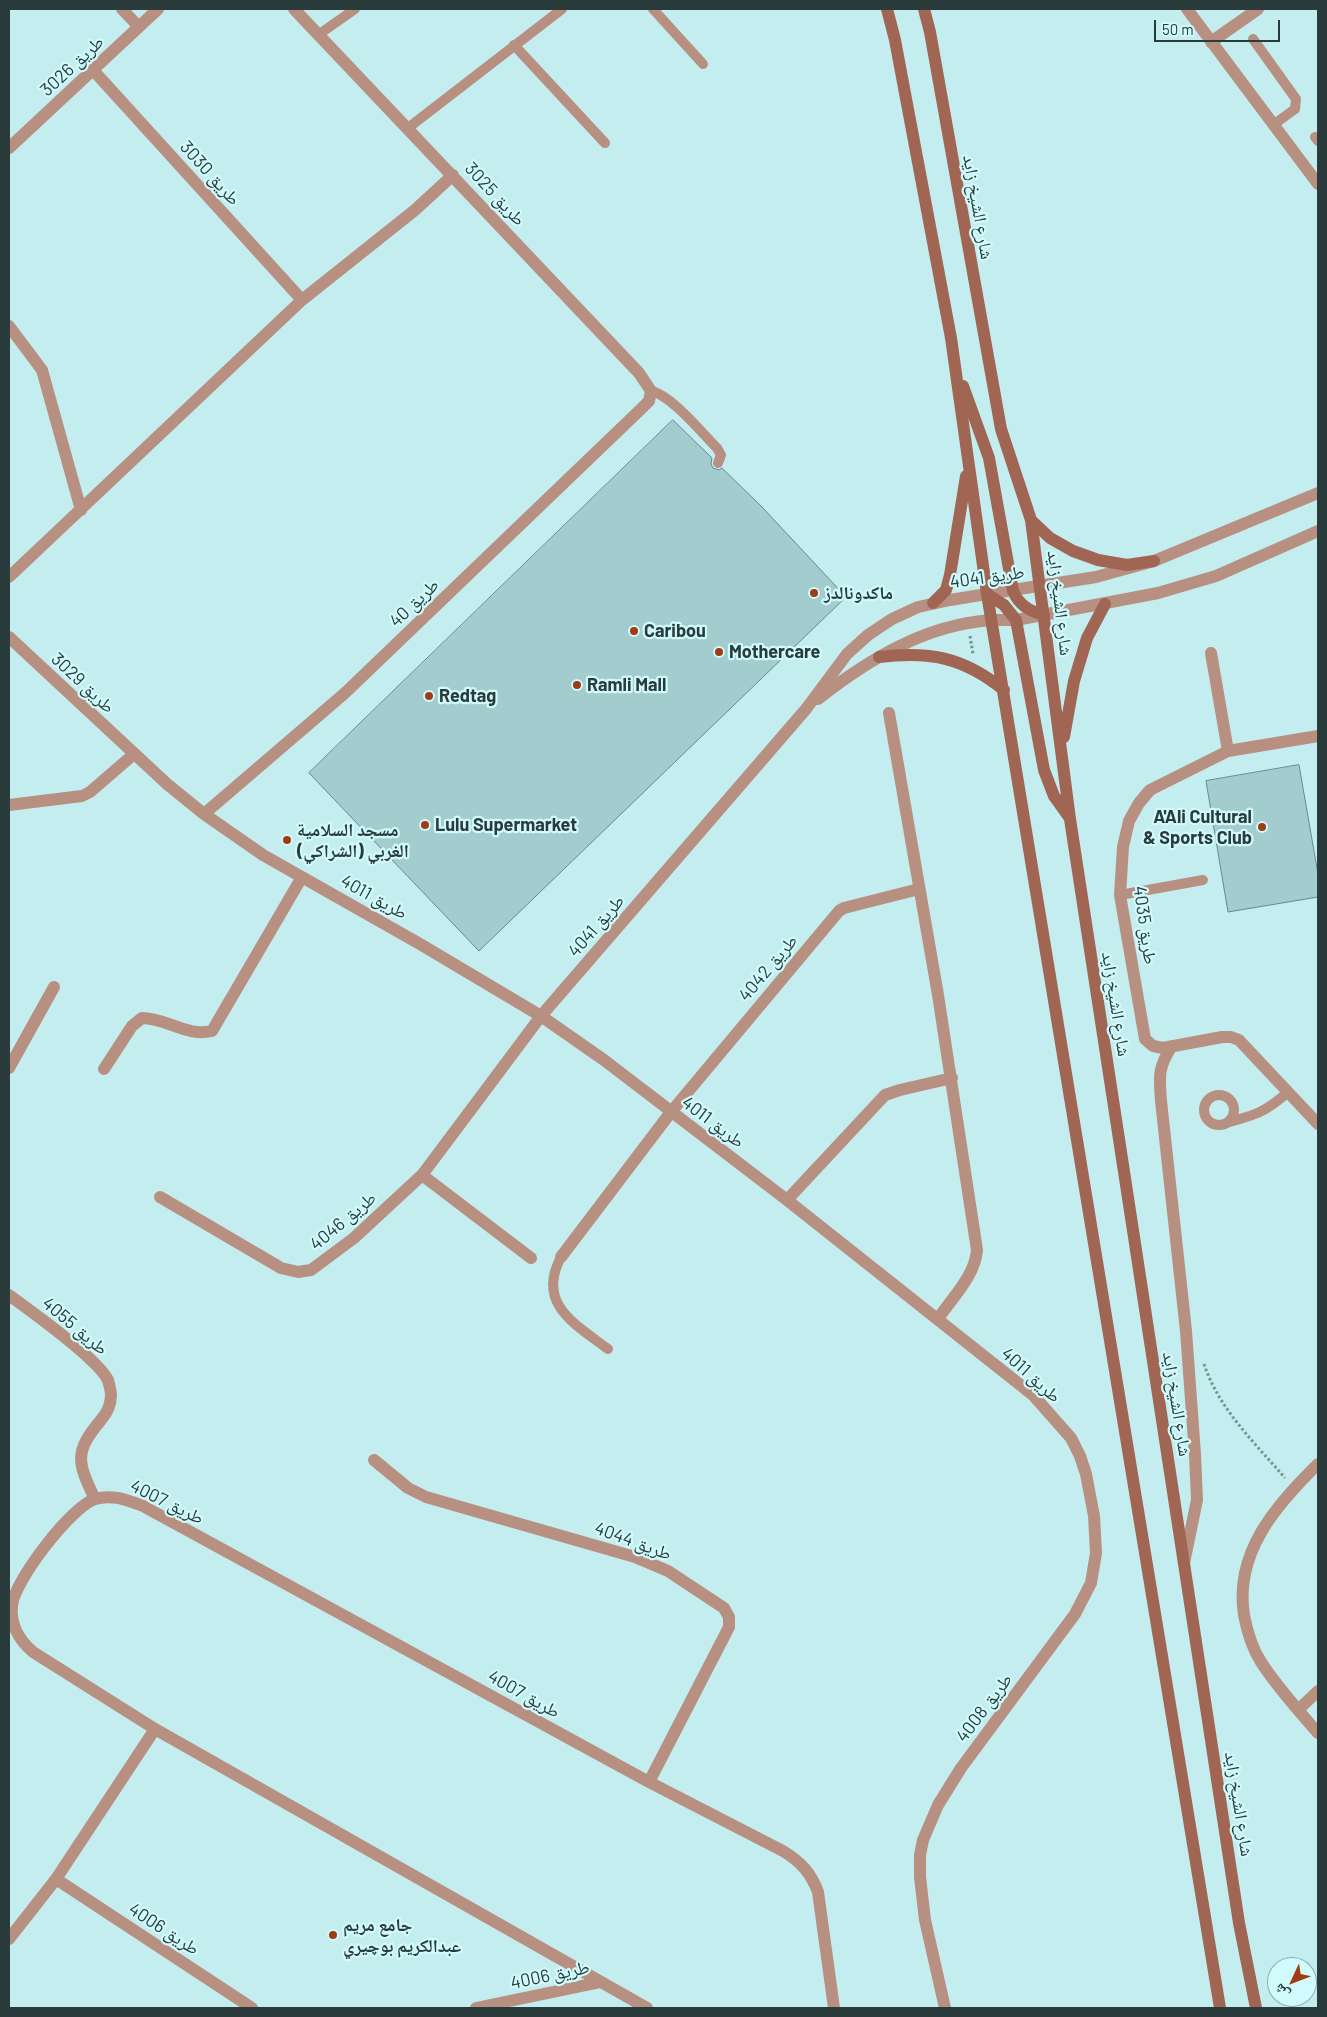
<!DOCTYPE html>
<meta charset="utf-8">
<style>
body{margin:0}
#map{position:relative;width:1327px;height:2017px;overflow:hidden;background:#c3edef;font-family:Barlow,"Noto Naskh Arabic",sans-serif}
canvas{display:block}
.frame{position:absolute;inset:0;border:10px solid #2a3b3c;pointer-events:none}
.north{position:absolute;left:1267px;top:1957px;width:50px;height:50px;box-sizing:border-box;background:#d0fafc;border:1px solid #8eaeaf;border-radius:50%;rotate:227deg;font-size:14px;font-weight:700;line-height:20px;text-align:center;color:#2a3b3c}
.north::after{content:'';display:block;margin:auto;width:18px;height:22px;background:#a13b13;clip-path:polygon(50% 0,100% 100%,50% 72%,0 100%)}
.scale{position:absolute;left:1154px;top:20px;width:126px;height:22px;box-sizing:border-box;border:2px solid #2a3b3c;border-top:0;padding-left:6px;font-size:15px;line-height:18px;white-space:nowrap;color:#2a3b3c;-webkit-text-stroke:4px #d0fafc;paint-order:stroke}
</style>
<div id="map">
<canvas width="1327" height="2017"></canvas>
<div class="frame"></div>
<div class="north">ش</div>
<div class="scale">50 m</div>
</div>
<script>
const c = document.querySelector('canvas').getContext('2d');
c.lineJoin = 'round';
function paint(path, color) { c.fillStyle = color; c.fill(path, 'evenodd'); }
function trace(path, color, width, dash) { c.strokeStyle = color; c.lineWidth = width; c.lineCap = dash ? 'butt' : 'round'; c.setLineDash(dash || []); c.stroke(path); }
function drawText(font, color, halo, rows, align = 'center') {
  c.font = font + ' Barlow,"Noto Naskh Arabic",sans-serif'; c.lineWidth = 4.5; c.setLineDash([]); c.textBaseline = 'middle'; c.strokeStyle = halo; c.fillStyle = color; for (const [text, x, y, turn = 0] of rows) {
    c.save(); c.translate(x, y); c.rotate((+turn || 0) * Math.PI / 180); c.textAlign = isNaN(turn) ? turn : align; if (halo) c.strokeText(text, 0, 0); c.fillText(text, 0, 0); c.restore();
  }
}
const building = new Path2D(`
 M673 420 712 458 711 464 713 468 719 470 722 468 762 507 846 597 479 951 309 773Z
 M1299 765 1318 874V897L1228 912 1206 781Z`);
paint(building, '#a3ccce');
trace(building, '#648b8d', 1);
trace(new Path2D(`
 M970 636 973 654
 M1204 1364C1219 1409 1254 1442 1285 1478`), '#749293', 3, [2.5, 2.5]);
trace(new Path2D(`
 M653 9 703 64
 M318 35 355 9
 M1253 39 1296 99 1295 109 1273 125
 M514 45 605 143
 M408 128 562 9
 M1315 137 1318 141
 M651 391C671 395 702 433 717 448L721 455 718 463
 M1120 895 1203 880
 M1204 1110a15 15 0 1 1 30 0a15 15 0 1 1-30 0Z
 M1226 1123C1255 1115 1266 1112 1288 1092
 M561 1257C536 1304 575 1324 608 1349`), '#b89082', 10);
trace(new Path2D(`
 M122 9 139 27
 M1187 9 1318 184
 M1211 42 1258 9
 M93 70 302 300
 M9 148 158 9
 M9 326 42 370 81 510
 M9 577 302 300 415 210 453 175
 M9 637 167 784 204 814 263 855 420 944 541 1016 604 1060 787 1200 1033 1395 1071 1438 1080 1456 1086 1474 1094 1516 1096 1553 1091 1583 1075 1614 961 1768 938 1805 923 1840 920 1855V1877L925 1920 945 2008
 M1211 653 1228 751
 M818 699C869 659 925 625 991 620
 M889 713 938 995 977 1250C975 1276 952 1298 938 1319
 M1318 736 1228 751 1150 790 1139 803 1129 821 1123 847 1120 895 1145 1039 1153 1046 1163 1048 1222 1037H1231L1239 1040 1318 1124
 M9 805 82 796 90 792 134 754
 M204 814 345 693 641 409 649 401 651 391 639 373 294 9
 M1172 1046C1158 1067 1159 1076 1161 1101L1186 1331 1195 1454 1197 1500 1184 1563
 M9 1068 54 987
 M104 1069 132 1026 142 1018C167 1018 186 1037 212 1031L302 877
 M422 1175 531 1258
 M160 1197 281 1268 298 1272 311 1270 354 1238 422 1175 541 1016 806 709 847 654 868 635 892 619 918 607 950 600 987 594
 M787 1200 885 1095 900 1090 952 1078
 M561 1257 671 1112 839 911 844 908 919 889
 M9 1295C31 1311 97 1358 108 1380 109 1384 111 1391 111 1395 111 1405 107 1413 101 1420 74 1452 77 1462 95 1499
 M374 1460 408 1488 426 1497 635 1557 668 1571 724 1608 729 1617V1627L649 1782
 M1318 1464C1276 1505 1234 1553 1244 1615 1247 1631 1252 1648 1261 1662 1277 1687 1298 1710 1318 1733
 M1298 1710 1318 1691
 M56 1879 252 2008
 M9 1939 56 1879 155 1729
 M476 2008 601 1982
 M647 2008 155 1729 33 1652C19 1640 10 1624 12 1605 15 1580 71 1507 95 1499 112 1494 127 1500 143 1506L649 1782 783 1851C801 1862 811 1873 818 1892L834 2008`), '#b89082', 12);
trace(new Path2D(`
 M987 594 1096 577 1154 561 1318 493
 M991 620H1016L1158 593 1216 576 1318 531`), '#b89082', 12);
trace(new Path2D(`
 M887 9 895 40 951 338 987 594 1220 2008
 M924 9 930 32 1001 429 1031 520 1070 819 1239 1923 1256 2008
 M963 386 989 458 1013 591C1019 605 1029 611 1044 615
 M1031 520 1050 538 1073 551 1098 560 1127 565 1154 561
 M987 594 1004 605 1016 620 1044 770 1054 796 1069 817
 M933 603 946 590 950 575 966 476
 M879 657C930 651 963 657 1004 690
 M1064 737 1074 681 1087 638 1105 604`), '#a06653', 12);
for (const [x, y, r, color] of [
 [814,593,5,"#a13b13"],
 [634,631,5,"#a13b13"],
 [719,652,5,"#a13b13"],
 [577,685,5,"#a13b13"],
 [429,696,5,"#a13b13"],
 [425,825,5,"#a13b13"],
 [1262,827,5,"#a13b13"],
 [287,840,5,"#a13b13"],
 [333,1935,5,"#a13b13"]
]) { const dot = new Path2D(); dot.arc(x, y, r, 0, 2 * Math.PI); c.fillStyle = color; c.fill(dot); trace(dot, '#d0fafc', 2); }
drawText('18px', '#2a3b3c', '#d0fafc', [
 ["طريق 3026",72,66,-43],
 ["طريق 3030",210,173,48],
 ["طريق 3025",495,194,47],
 ["شارع الشيخ زايد",978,207,80],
 ["طريق 4041",987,577,-8],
 ["طريق 40",414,603,-44],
 ["شارع الشيخ زايد",1060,603,83],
 ["طريق 3029",83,683,43],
 ["طريق 4011",374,897,29],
 ["طريق 4035",1145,925,82],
 ["طريق 4041",596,926,-49],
 ["طريق 4042",768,968,-50],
 ["شارع الشيخ زايد",1116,1004,81],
 ["طريق 4011",713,1122,37],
 ["طريق 4046",343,1221,-40],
 ["طريق 4055",75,1326,40],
 ["طريق 4011",1031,1375,42],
 ["شارع الشيخ زايد",1177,1404,81],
 ["طريق 4007",167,1502,26],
 ["طريق 4044",633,1541,20],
 ["طريق 4007",524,1694,29],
 ["طريق 4008",984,1708,-53],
 ["شارع الشيخ زايد",1239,1804,81],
 ["طريق 4006",164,1929,33],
 ["طريق 4006",550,1975,-12]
]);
drawText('bold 18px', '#2a3b3c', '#d0fafc', [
 ["ماكدونالدز",824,593],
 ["Caribou",644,631],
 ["Mothercare",729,652],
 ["Ramli Mall",587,685],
 ["Redtag",439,696],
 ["A'Ali Cultural",1252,817,"right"],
 ["& Sports Club",1252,838,"right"],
 ["Lulu Supermarket",435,825],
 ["مسجد السلامية",297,830],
 ["الغربي (الشراكي)",297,851],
 ["جامع مريم",343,1925],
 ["عبدالكريم بوچيري",343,1946]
], 'left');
</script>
